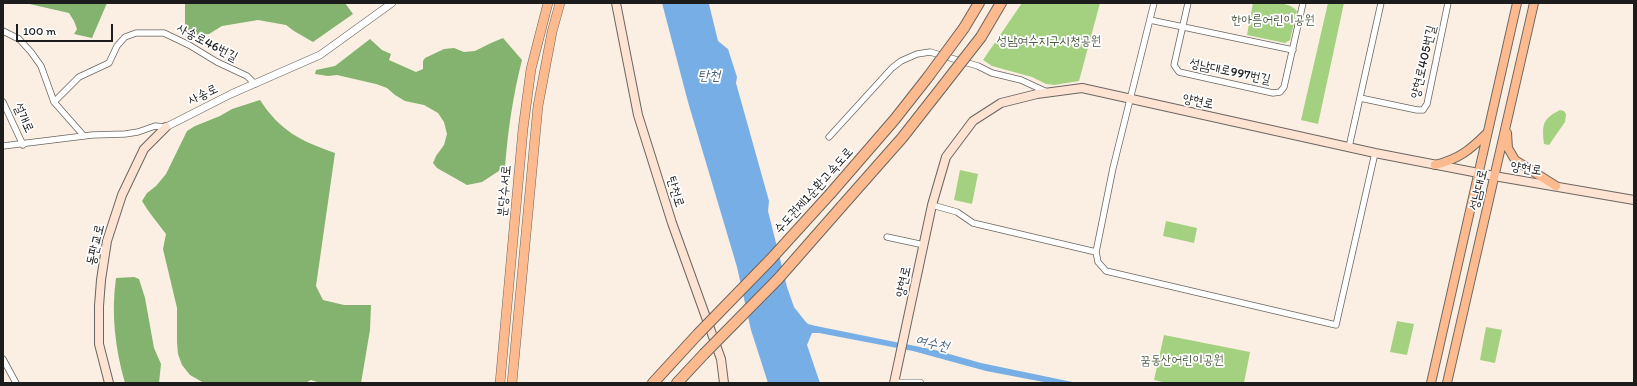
<!DOCTYPE html>
<meta charset="utf-8">
<style>
body{margin:0}
#map{position:relative;width:1637px;height:386px;overflow:hidden;background:#faefe2;font-family:Itim,sans-serif}
canvas{display:block}
.frame{position:absolute;inset:0;border:4px solid #1c1c1c;pointer-events:none}
.scale{position:absolute;left:16px;top:24px;width:97px;height:18px;box-sizing:border-box;border:2px solid #1c1c1c;border-top:0;padding-left:5px;font-size:12px;line-height:14px;white-space:nowrap;color:#1c1c1c;-webkit-text-stroke:3px #fff;paint-order:stroke}
</style>
<div id="map">
<canvas width="1637" height="386"></canvas>
<div class="frame"></div>
<div class="scale">100 m</div>
</div>
<script>
const c = document.querySelector('canvas').getContext('2d');
c.lineJoin = 'round';
function paint(path, color) { c.fillStyle = color; c.fill(path, 'evenodd'); }
function trace(path, color, width, dash) { c.strokeStyle = color; c.lineWidth = width; c.lineCap = dash ? 'butt' : 'round'; c.setLineDash(dash || []); c.stroke(path); }
function drawText(font, color, halo, rows, align = 'center') {
  c.font = font + ' Itim,"Poor Story",sans-serif'; c.lineWidth = 3.5; c.setLineDash([]); c.textBaseline = 'middle'; c.strokeStyle = halo; c.fillStyle = color; for (const [text, x, y, turn = 0] of rows) {
    c.save(); c.translate(x, y); c.rotate((+turn || 0) * Math.PI / 180); c.textAlign = isNaN(turn) ? turn : align; if (halo) c.strokeText(text, 0, 0); c.fillText(text, 0, 0); c.restore();
  }
}
paint(new Path2D(`
 M1022 3H1100L1079 81 1054 85 1046 84 1032 77 992 66 983 60Z
 M1253 3C1267 3 1288 0 1297 11L1290 40 1285 43 1247 35Z
 M1328 3H1344L1318 124 1301 120Z
 M1560 110 1564 111 1566 114 1565 122 1549 145 1544 144C1542 125 1542 119 1560 110Z
 M960 170 978 174 972 204 954 200Z
 M1166 221 1197 228 1194 243 1163 236Z
 M1397 321 1414 324 1407 355 1390 352Z
 M1486 327 1502 330 1495 363 1480 360Z
 M1164 335 1250 352 1244 383H1167L1154 380Z`), '#a4d17f');
paint(new Path2D(`
 M25 3H107L92 38 74 34 77 29 74 21 69 13Z
 M185 3H345L353 14 313 42 294 31 286 25 258 20 222 26 209 34 195 35 185 29Z
 M503 38 522 60C513 95 508 130 505 167L482 182 467 185 437 168 433 163 436 156 444 145 447 134 444 122 438 113 424 105 405 101 395 95 387 88 376 84 337 75 328 76 315 74 316 70 335 66 370 39 382 50 391 54 389 60 416 72 423 69V61L425 58 444 49 454 48 464 52 475 51 491 43Z
 M260 100C280 131 301 141 335 153L316 286 323 300 344 305H371L370 330 361 383H320L311 380 305 383H204L190 375 182 365 178 354 177 342V308L163 249 166 234C158 223 149 213 142 201L147 193 156 186 166 174 187 131 195 126 220 116 232 109Z
 M134 277 139 279 145 298 154 348 161 364 159 383H125C115 348 111 313 116 278Z`), '#83b36e');
paint(new Path2D(`
 M662 3H708L709 4 718 41 728 49 737 77 736 83 769 201 768 211 787 287 794 307 805 321 808 324 816 326 935 350 981 363 1077 383H1049L986 371 913 351 819 333H812L807 345 820 383H768L751 330 737 267 688 102Z`), '#77aee6');
const minor = new Path2D(`
 M1188 3 1174 65 1179 72 1273 93 1280 92 1284 87 1303 3
 M1150 20 1293 50
 M3 31 19 39 31 52 41 66 54 102 84 136
 M1360 98 1417 110H1423L1427 104 1448 3
 M3 102 23 145
 M54 102 79 77 109 63 117 46 125 37 136 33H164L189 45 217 62 247 76 255 84
 M829 137 892 68 901 61 917 54 930 52 978 66 992 73 1021 80 1047 92
 M3 146 92 135 125 134 138 132 155 126 166 127
 M1349 147 1381 3
 M932 205 957 212 973 223 1096 252 1098 262 1106 271 1336 325 1375 153
 M887 237 924 245
 M1096 252 1113 168 1154 3
 M3 359 16 383`);
const tertiary = new Path2D(`
 M166 127 231 94 320 55 392 3
 M897 383H920`);
const secondary = new Path2D(`
 M616 3 638 115 672 223 721 359 724 383
 M109 383 99 344V306L101 280 107 241 122 195 144 149 166 127
 M894 383 932 205 946 157 973 121 1001 103 1037 94 1082 88 1375 153 1494 176 1634 200`);
const primary = new Path2D(`
 M1507 133 1508 148 1515 160 1556 186
 M1435 165C1459 159 1470 150 1487 133
 M1431 383 1517 3
 M1447 383 1534 3`);
const trunk = new Path2D(`
 M500 383 523 129 531 69 548 3
 M512 383 538 106 552 32 560 3`);
const motorway = new Path2D(`
 M964 28 979 3
 M981 37 1001 3
 M831 193 895 119 928 77
 M842 206 902 138 942 87
 M653 383 698 334
 M677 383 704 354`);
trace(minor, '#6a6661', 7);
trace(tertiary, '#6a6661', 8);
trace(secondary, '#6a6661', 10);
trace(primary, '#6a6661', 10);
trace(trunk, '#6a6661', 10);
trace(motorway, '#6a6661', 12);
trace(minor, '#fff', 5.5);
trace(tertiary, '#fff', 7);
trace(secondary, '#fee3d2', 8);
trace(primary, '#fcba8e', 8);
trace(trunk, '#fcba8e', 9);
trace(motorway, '#fcba8e', 10);
const motorwayBridge = new Path2D(`
 M928 77 964 28
 M942 87 981 37
 M698 334 771 259 831 193
 M704 354 778 279 842 206`);
trace(motorwayBridge, '#6a6661', 12, []);
trace(motorwayBridge, '#fcba8e', 10);
drawText('13px', '#4c5b3f', '#fff', [
 ["한아름어린이공원",1273,21],
 ["성남여수지구시청공원",1049,42],
 ["꿈동산어린이공원",1182,361]
]);
drawText('13px', '#1c1c1c', '#fff', [
 ["사송로46번길",207,43,28],
 ["양현로405번길",1424,62,-77],
 ["성남대로997번길",1230,72,12],
 ["사송로",203,95,-26],
 ["양현로",1198,102,12],
 ["설개로",23,118,65],
 ["양현로",1526,169,9],
 ["성남대로",1479,190,-77],
 ["분당수서로",505,191,-85],
 ["수도권제1순환고속도로",814,191,-48],
 ["탄천로",675,192,73],
 ["동판교로",96,245,-77],
 ["양현로",904,282,-78]
]);
drawText('italic 14px', '#455e77', '#fff', [
 ["탄천",709,76],
 ["여수천",932,344,13]
]);
</script>
